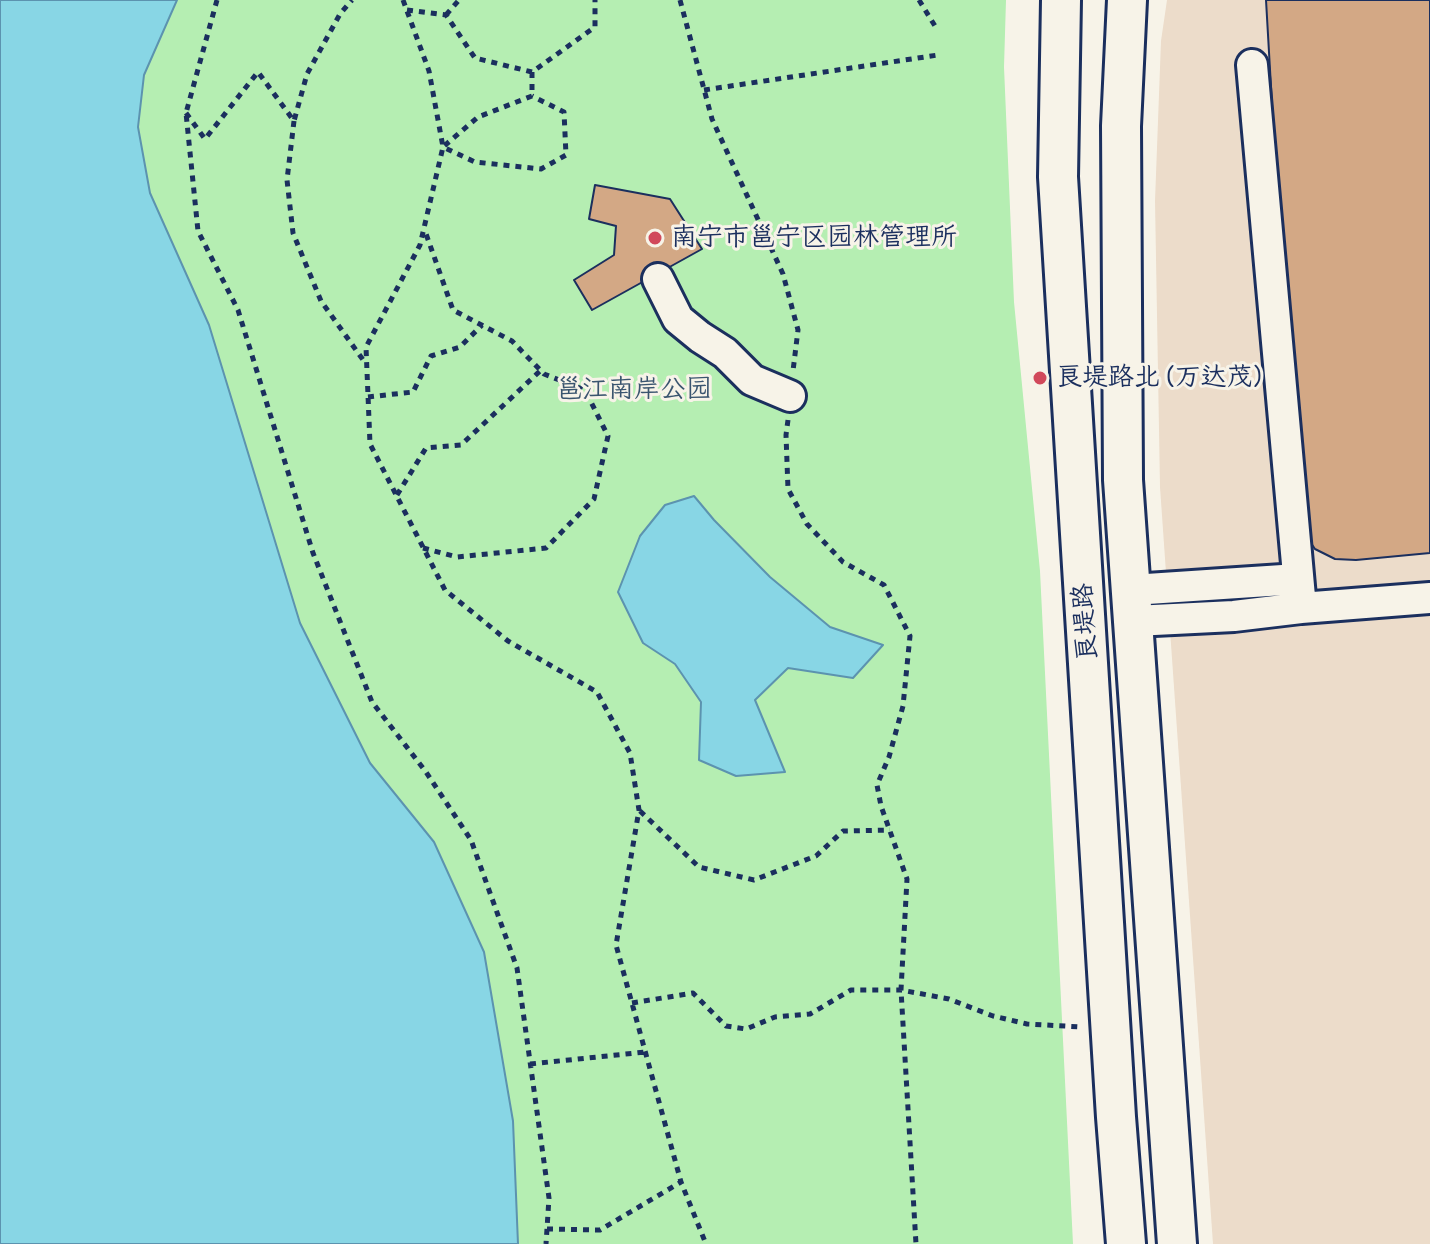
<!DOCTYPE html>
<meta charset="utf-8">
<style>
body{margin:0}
canvas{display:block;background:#f7f3e8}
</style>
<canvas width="1430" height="1244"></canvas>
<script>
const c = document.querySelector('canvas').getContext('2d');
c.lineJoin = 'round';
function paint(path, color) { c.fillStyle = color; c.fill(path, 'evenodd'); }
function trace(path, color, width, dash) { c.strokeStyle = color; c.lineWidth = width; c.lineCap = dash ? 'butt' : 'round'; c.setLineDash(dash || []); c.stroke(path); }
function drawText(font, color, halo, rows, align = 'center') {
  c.font = font + ' "Patrick Hand","LXGW WenKai TC",sans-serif'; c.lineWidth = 6; c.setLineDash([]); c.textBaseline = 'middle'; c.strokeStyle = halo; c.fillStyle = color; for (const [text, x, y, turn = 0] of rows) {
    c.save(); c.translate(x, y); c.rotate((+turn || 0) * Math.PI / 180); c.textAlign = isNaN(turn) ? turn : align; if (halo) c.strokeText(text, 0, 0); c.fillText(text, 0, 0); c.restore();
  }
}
paint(new Path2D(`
 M1167 0H1430V1244H1213L1160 487 1155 201 1161 41Z`), '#ecdcca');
paint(new Path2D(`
 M177 0H1006L1004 67 1014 302 1040 571 1073 1244H518L513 1121 434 842 370 763 300 623 209 325 150 194 138 127 144 74Z`), '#b5eeb2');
const water = new Path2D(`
 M0 0H177L144 75 138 127 150 193 209 325 300 623 370 763 434 842 484 952 513 1121 518 1244H0Z
 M694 496 714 520 770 577 830 627 883 645 853 678 788 668 755 700 785 772 736 776 699 760 701 702 675 664 643 643 618 592 640 536 665 505Z`);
paint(water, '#88d6e5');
trace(water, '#5c93af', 2);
const building = new Path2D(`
 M1266 0H1430V553L1356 560 1335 559 1315 549 1302 530 1295 505Z
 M595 185 670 199 702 249 592 310 574 280 614 255 616 226 589 219Z`);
paint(building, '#d3a885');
trace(building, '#1b2f5e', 2);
const minor = new Path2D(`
 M1252 65 1301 608
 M658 279 678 319 700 337 725 353 752 380 790 396
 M1132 590 1298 579
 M1134 621 1234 616 1301 608 1430 598`);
const major = new Path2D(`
 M1061 0 1058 177 1116 1117 1126 1244
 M1127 0 1121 126 1123 480 1177 1244`);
trace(minor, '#1b2f5e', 36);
trace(major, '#1b2f5e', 44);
trace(new Path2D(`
 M217 0 186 113 198 231 238 310 313 553 372 702 426 772 471 840 517 968 549 1198 546 1244
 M403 0 429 71 443 147 420 245 366 347 370 444 445 590 508 641 597 692 630 753 639 810 616 945 681 1182 706 1244
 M680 0 712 119 783 274 798 330 793 371
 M919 0 935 26
 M407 10 446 15 475 58 532 72 595 27V0
 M446 15 459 0
 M532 72V96L478 117 443 147 475 162 541 169 566 155 564 112 532 96
 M704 90 938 55
 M186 113 205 139 258 72 294 121 307 74 340 14 352 0
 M294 121 287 180 293 233 321 301 366 364
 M368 397 413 392 431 356 460 347 482 325
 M788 420 786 435 788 489 807 524 843 562 884 585 910 636 903 706 889 757 877 785 881 806 907 879 901 990 916 1244
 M397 495 426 448 461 445 541 370
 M423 548 457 557 546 548 594 499 608 436 585 390 544 374 512 341 453 310 425 231
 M640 811 699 867 754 880 816 856 843 831 890 830
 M632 1003 693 993 726 1026 746 1029 775 1017 810 1014 851 990H901L949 999 993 1016 1027 1024 1082 1027
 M530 1064 645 1052
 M547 1229 600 1230 681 1182`), '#1b2f5e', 5, [6, 6]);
trace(minor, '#f7f3e8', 30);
trace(major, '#f7f3e8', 38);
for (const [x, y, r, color] of [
 [655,238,8,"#d1495b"],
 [1040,378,8,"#d1495b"]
]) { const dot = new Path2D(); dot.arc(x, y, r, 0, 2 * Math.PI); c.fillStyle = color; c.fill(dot); trace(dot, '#f7f3e8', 3); }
drawText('26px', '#1b2f5e', '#f7f3e8', [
 ["南宁市邕宁区园林管理所",671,238],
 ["良堤路北 (万达茂)",1056,378]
], 'left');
drawText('26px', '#3a556f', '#f7f3e8', [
 ["邕江南岸公园",634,390]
]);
drawText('26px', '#1b2f5e', '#f7f3e8', [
 ["良堤路",1086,622,-94]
]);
</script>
